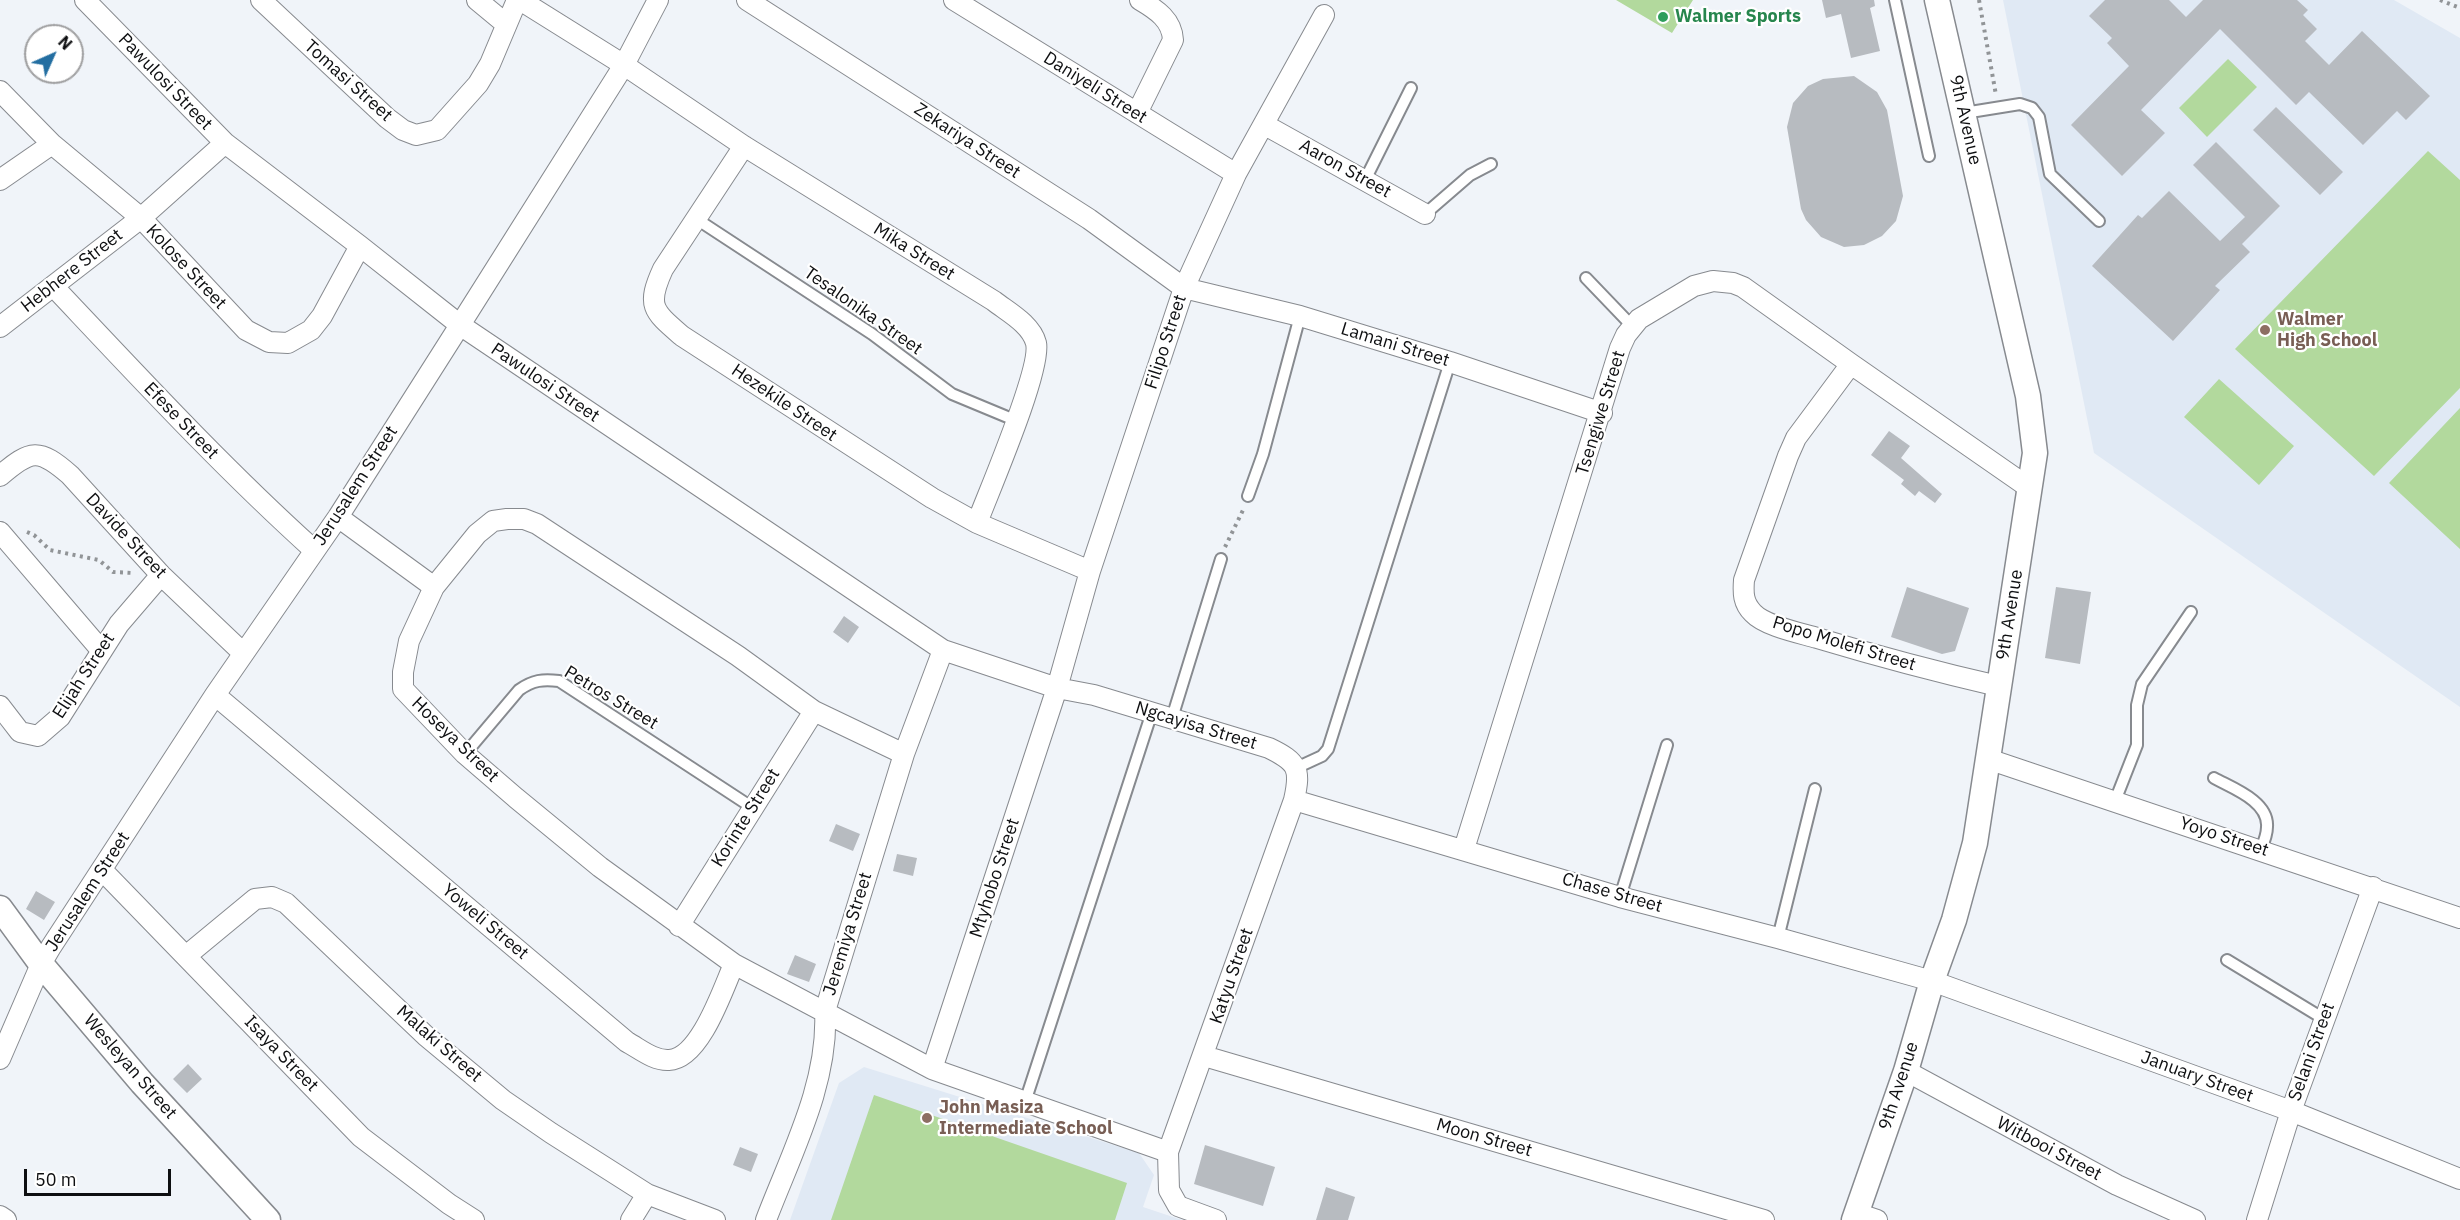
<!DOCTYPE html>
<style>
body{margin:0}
#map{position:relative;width:2460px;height:1220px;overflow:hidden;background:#f0f4f9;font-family:"IBM Plex Sans",sans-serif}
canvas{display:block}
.north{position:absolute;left:24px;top:24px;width:60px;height:60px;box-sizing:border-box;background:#fff;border:2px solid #9f9fa0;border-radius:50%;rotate:45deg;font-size:16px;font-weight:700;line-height:24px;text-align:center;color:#0e0f11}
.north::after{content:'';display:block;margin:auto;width:21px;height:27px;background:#236ea1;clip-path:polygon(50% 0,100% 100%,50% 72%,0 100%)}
.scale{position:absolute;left:24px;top:1169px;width:147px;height:27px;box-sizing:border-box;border:3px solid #0e0f11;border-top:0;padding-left:8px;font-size:18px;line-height:21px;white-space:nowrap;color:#0e0f11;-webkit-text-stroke:4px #fff;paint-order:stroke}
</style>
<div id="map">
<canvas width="2460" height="1220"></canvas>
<div class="north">N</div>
<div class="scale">50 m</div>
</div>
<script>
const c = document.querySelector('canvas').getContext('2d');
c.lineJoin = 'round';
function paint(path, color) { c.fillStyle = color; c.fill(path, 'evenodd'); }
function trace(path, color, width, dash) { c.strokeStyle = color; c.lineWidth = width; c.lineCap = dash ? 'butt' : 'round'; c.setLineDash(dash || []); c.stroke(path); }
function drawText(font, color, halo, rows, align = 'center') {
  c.font = font + ' "IBM Plex Sans",sans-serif'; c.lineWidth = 4.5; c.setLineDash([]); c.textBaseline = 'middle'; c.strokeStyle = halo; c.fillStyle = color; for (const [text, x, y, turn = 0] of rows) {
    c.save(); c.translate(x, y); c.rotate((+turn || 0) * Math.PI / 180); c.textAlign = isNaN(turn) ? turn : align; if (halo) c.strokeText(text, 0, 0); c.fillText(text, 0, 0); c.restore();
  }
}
paint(new Path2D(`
 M2003 0H2394L2460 38V707L2094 453Z
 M864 1067 1139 1153 1154 1175 1143 1207 1182 1220H790L839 1083Z`), '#e0e9f4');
paint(new Path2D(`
 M1616 0H1693L1672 33Z
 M2228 59 2257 87 2207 137 2179 108Z
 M2428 151 2460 180V388L2374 476 2235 349Z
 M2219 379 2294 446 2259 485 2184 417Z
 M2460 408V549L2389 483Z
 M874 1095 1127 1183 1115 1220H831Z`), '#b2d99d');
paint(new Path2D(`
 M1822 0H1874L1875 6 1870 8 1880 51 1851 58 1841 14 1826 18Z
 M2105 0H2169L2186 17 2203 0H2297L2308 10 2303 15 2317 29 2305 41 2329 65 2362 31 2430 96 2406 120 2397 111 2363 145 2309 92 2296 105 2220 29 2141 110 2165 133 2122 176 2071 125 2129 66 2107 43 2112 38 2089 16Z
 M1854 76 1877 92 1887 110 1903 196 1896 221 1882 236 1864 245 1844 247 1821 237 1806 220 1801 209 1787 127 1793 103 1808 86 1823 79Z
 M2276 107 2343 172 2320 195 2253 130Z
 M2216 142 2280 206 2242 244 2250 252 2215 286 2220 290 2173 341 2092 266 2138 215 2142 218 2169 191 2220 241 2245 217 2193 165Z
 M1889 431 1910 446 1901 458 1942 494 1935 503 1919 491 1915 496 1901 484 1904 480 1871 455Z
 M1907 587 1969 608 1955 651 1942 654 1891 637Z
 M2056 587 2091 592 2080 664 2045 658Z
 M844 616 859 627 848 643 833 632Z
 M836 824 860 834 853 851 829 841Z
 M897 854 917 858 913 876 893 871Z
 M36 891 55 902 44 920 26 909Z
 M795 955 816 964 809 982 787 974Z
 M188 1064 202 1079 187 1093 173 1079Z
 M1205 1145 1275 1167 1263 1206 1194 1184Z
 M740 1147 758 1154 751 1172 733 1165Z
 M1326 1187 1355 1197 1348 1220H1316Z`), '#b7bbc0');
const service = new Path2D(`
 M1895 0 1929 156
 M1964 113 2020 104 2032 108 2039 117 2050 174 2099 221
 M1365 180 1411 88
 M1425 214 1470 175 1491 164
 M695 218 872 334 952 394 1017 421
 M1586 278 1633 327
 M1248 496 1263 454 1300 316
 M1172 718 1221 559
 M465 754 519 690C533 680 543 679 559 681L753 808
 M1296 768 1322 756 1328 749 1450 362
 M2214 778C2232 788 2269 801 2267 827 2267 834 2264 842 2261 849
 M2115 801 2137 745V705L2142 684 2191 612
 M1620 897 1667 745
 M1778 938 1815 789
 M2227 960 2324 1019
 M1025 1102 1152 712`);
const minor = new Path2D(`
 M85 0 225 143 360 246 460 325 943 650 1057 688 1094 695 1269 748C1298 762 1301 769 1294 800L1168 1152 1169 1190 1178 1206 1216 1220
 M261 0 387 118 403 130 416 135 437 130 478 84 490 64 517 0
 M477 0 506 24
 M520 0 624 65 744 146 994 301C1008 312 1031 324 1036 343 1042 369 989 491 977 523
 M747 0 1089 219 1184 288 1300 316 1450 362 1602 413
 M954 0 1236 174
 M0 91 52 144 141 218 246 330 269 342 288 343 311 330 322 316 360 246
 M1137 113 1173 40C1172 20 1157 10 1140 0
 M1265 125 1425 214
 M744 146 663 269C646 306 653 311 682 336L932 498 977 523 1090 571
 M0 180 52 144
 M53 286C138 376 222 467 314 550
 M0 327 141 218 225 143
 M1851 364 1796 438 1788 456 1744 580C1743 593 1743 603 1753 613 1765 626 1800 633 1817 638 1877 656 1937 672 1998 686
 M0 476C31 449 39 448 70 475L161 575 243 653
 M338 517 434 587
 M0 532 101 650
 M215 695 627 1042C640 1049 654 1061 669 1060 700 1059 723 989 734 964
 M0 706 20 732 38 736 60 717 119 624 161 575
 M904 754 814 711 738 656 537 524 524 519H507L493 521 477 534 434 587 409 641 403 672V689L465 754 516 798 600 867 734 964 932 1069 1168 1152
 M1988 759 2460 918
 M1294 800 1620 897 1778 938 1932 981 2291 1111 2460 1179
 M1464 849 1620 348 1626 335 1639 319 1694 286 1713 281 1733 283 1743 287 1851 364 2028 487
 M102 870 361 1137 449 1204 474 1220
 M679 926 814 711
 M186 956 255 899 272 897 286 903 426 1036 503 1100 551 1133 647 1194 715 1220
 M1204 1056 1764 1220
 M0 1059 41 964 51 947 215 695 338 517 460 325 624 65 658 0
 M932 1069 1057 688 1090 571 1184 288 1236 174 1324 15
 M1906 1071 2117 1185 2195 1220
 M1856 1213 1877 1220
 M0 1216 6 1220
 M631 1220 647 1194
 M766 1220C791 1154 829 1083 825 1011L904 754 943 650
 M2257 1220 2291 1111 2373 887`);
const tertiary = new Path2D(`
 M0 908 41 964 142 1083 268 1220
 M1854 1220 1906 1071 1932 981 1954 920 1975 843 2035 453 2028 396 1937 0`);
trace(service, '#878a8f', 14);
trace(minor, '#878a8f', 22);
trace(tertiary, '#878a8f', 27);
trace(new Path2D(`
 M1979 0 1996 95
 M2440 0 2460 8
 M27 532 34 535 50 550 99 560 113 572 133 573
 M1225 547 1244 508`), '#919497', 4, [3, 4.5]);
trace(service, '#fff', 10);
trace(minor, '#fff', 20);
trace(tertiary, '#fff', 24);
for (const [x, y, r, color] of [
 [1663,17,6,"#2e9e5b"],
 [2265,330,6,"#8d6e63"],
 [927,1118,6,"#8d6e63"]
]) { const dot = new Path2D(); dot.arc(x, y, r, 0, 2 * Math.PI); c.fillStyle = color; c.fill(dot); trace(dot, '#fff', 2); }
drawText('bold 18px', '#27864d', '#fff', [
 ["Walmer Sports",1675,17]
], 'left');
drawText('18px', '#0e0f11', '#fff', [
 ["Tomasi Street",348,81,42],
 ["Pawulosi Street",165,82,46],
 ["Daniyeli Street",1095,88,32],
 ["9th Avenue",1965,120,77],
 ["Zekariya Street",967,141,33],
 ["Aaron Street",1345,169,29],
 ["Mika Street",914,252,32],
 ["Kolose Street",186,267,47],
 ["Hebhere Street",72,271,-38],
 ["Tesalonika Street",863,311,35],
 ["Filipo Street",1166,342,-72],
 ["Lamani Street",1395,345,17],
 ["Pawulosi Street",545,383,34],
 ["Hezekile Street",784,403,34],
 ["Tsengiwe Street",1601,413,-73],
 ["Efese Street",181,421,46],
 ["Jerusalem Street",356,486,-57],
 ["Davide Street",126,536,47],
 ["9th Avenue",2010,615,-81],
 ["Popo Molefi Street",1844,644,17],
 ["Elijah Street",84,676,-57],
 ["Petros Street",611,698,31],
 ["Ngcayisa Street",1196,726,17],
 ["Hoseya Street",455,740,44],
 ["Korinte Street",746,818,-58],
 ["Yoyo Street",2224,837,18],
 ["Mtyhobo Street",995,878,-72],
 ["Jerusalem Street",88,892,-57],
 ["Chase Street",1612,893,16],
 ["Yoweli Street",485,922,40],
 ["Jeremiya Street",848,934,-73],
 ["Katyu Street",1232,976,-71],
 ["Malaki Street",439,1044,41],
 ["Selani Street",2312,1052,-70],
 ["Isaya Street",281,1054,46],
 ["Wesleyan Street",130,1067,49],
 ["January Street",2197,1077,20],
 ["9th Avenue",1899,1086,-72],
 ["Moon Street",1484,1138,16],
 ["Witbooi Street",2049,1149,28]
]);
drawText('bold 18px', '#785e54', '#fff', [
 ["Walmer",2277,320],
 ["High School",2277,341],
 ["John Masiza",939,1108],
 ["Intermediate School",939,1129]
], 'left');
</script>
